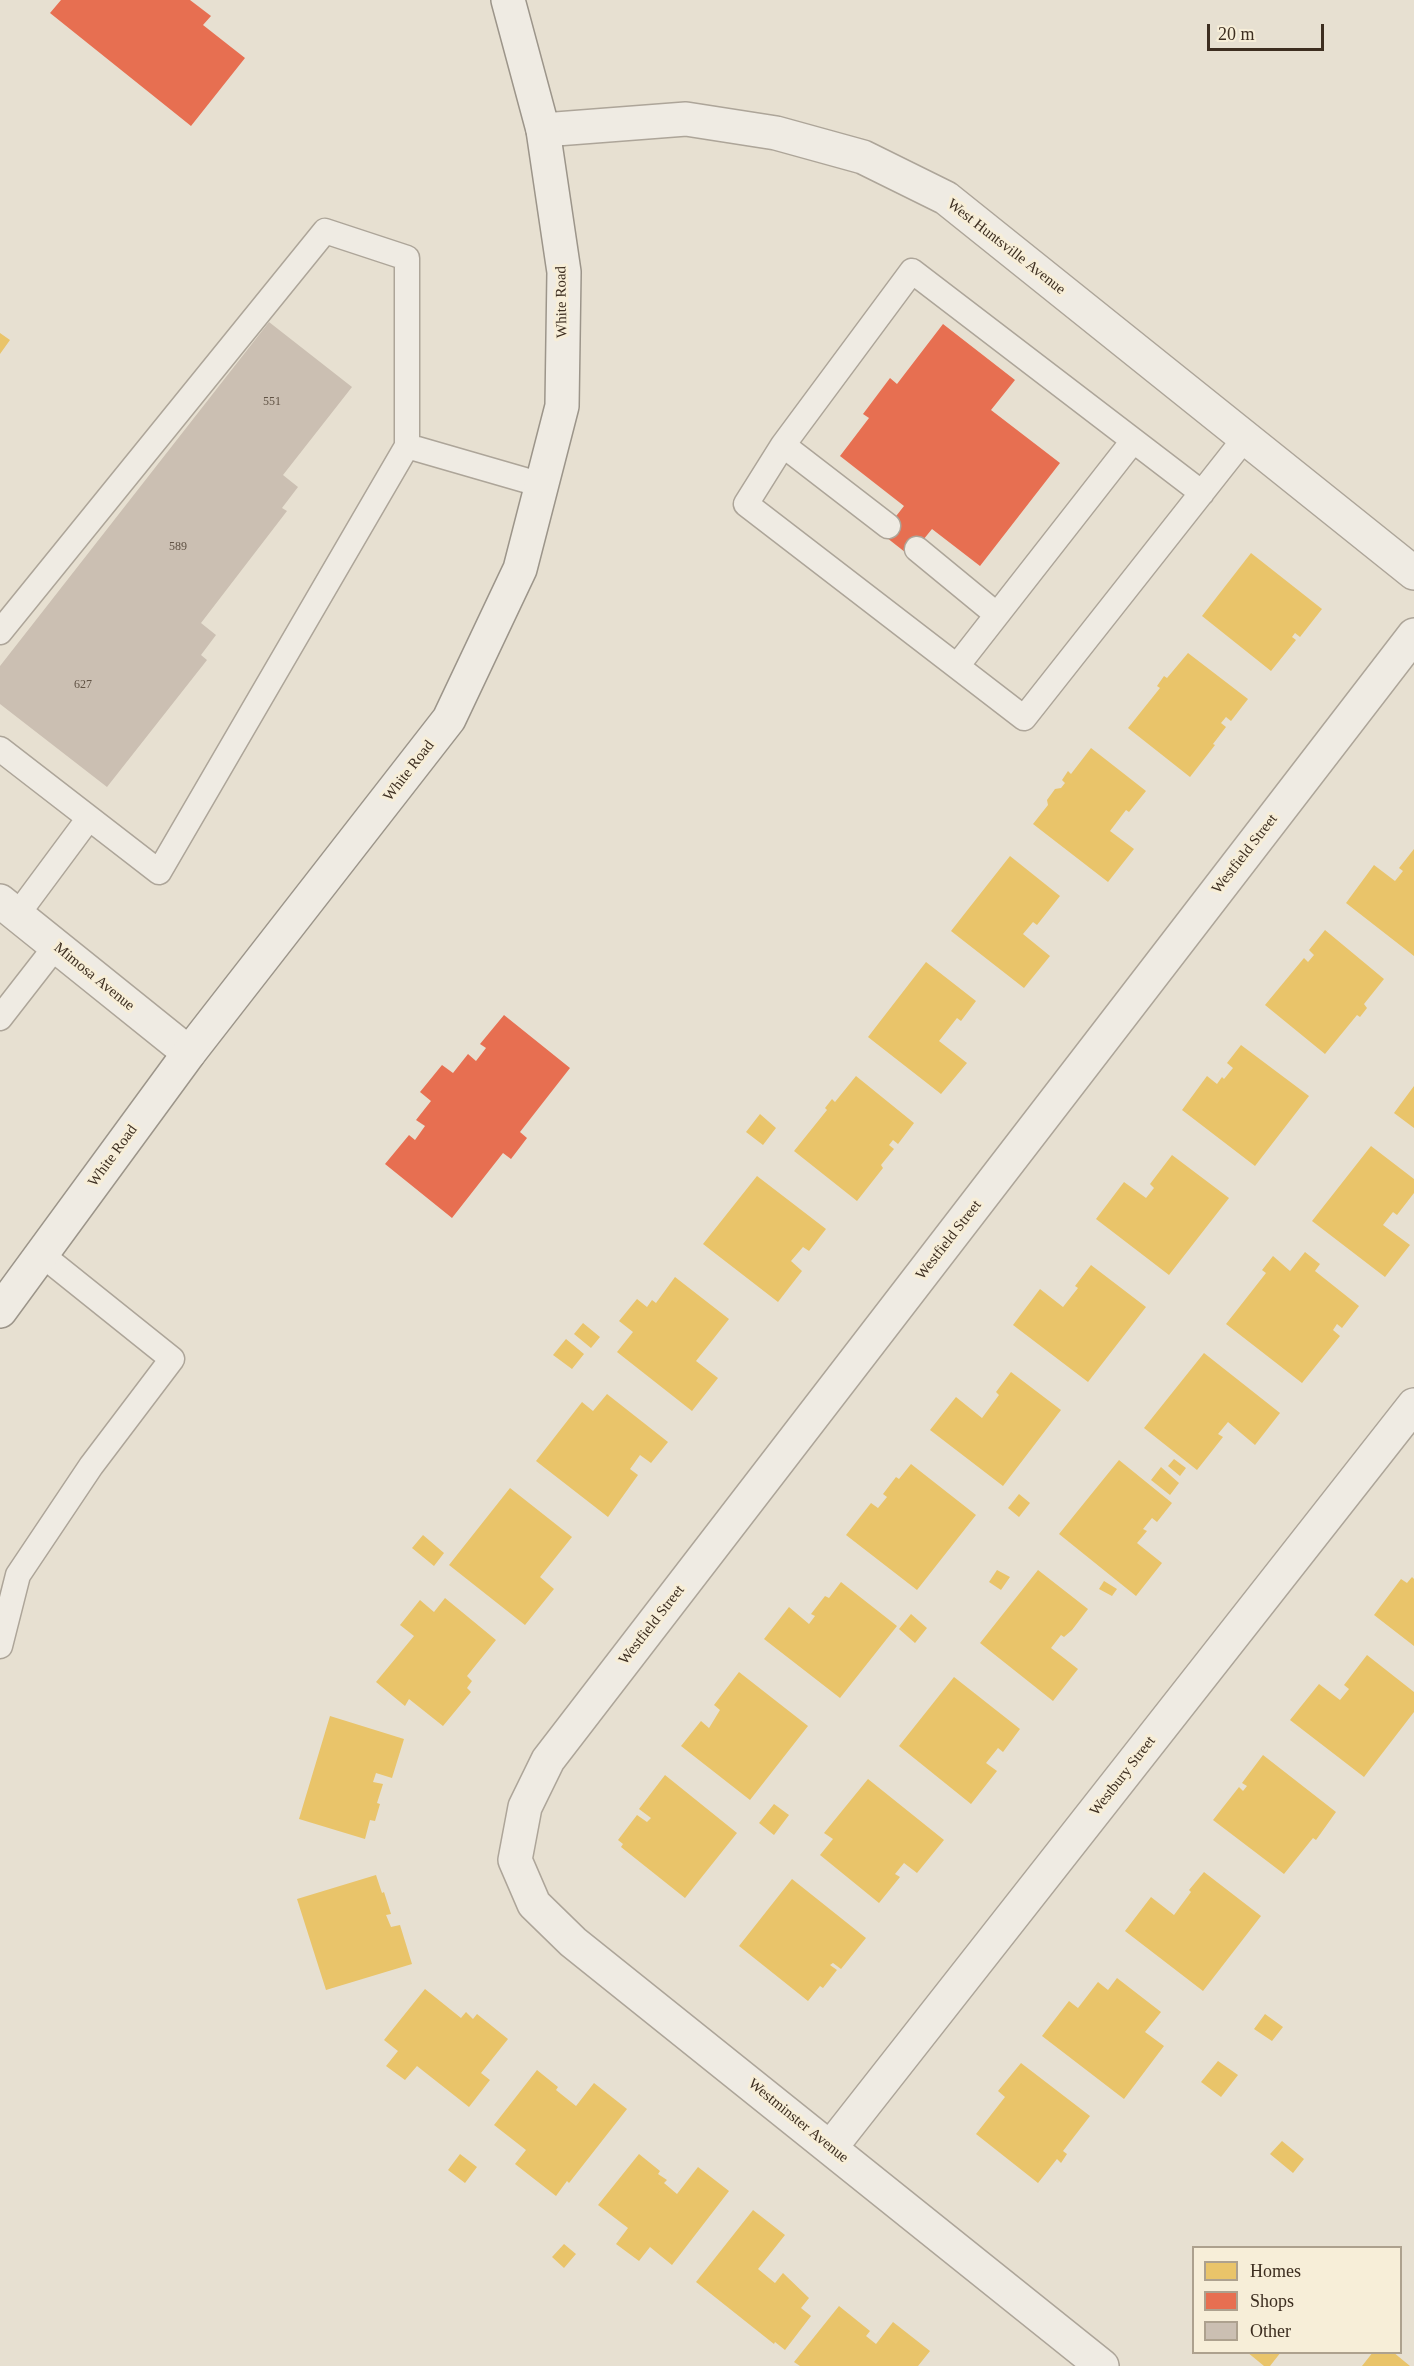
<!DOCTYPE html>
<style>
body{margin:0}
#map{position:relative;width:1414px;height:2366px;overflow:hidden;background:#e7e0d1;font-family:"Times New Roman",serif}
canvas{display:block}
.legend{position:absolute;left:1192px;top:2246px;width:210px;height:108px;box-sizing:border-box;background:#f7eed8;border:2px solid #ada18e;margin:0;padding:8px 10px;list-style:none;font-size:18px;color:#3d2e20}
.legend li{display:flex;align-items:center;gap:12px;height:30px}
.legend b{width:30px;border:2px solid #ada18e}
.scale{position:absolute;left:1207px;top:24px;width:117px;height:27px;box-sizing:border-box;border:3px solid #3d2e20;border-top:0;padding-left:8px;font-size:18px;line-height:21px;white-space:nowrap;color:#3d2e20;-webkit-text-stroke:4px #f7eed8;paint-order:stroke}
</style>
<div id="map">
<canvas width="1414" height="2366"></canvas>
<ul class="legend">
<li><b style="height:16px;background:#e9c46a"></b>Homes</li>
<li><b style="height:16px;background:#e76f51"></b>Shops</li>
<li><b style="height:16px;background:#cbbfb2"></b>Other</li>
</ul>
<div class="scale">20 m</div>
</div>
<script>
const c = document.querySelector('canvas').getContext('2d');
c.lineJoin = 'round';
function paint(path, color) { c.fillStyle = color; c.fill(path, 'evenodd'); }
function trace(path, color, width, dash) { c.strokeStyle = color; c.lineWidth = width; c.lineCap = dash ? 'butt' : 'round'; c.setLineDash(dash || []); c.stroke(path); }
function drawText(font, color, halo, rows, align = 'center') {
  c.font = font + ' "Times New Roman",serif'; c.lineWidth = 6; c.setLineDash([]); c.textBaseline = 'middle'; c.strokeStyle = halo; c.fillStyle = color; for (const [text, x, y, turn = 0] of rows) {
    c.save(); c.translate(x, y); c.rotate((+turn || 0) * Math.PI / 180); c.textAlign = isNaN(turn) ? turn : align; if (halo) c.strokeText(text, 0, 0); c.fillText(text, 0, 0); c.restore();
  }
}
paint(new Path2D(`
 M0 333 10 340 0 354Z
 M1251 553 1322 609 1300 637 1295 633 1292 637 1296 640 1271 671 1202 616Z
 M1188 653 1248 699 1231 721 1226 717 1221 723 1226 727 1213 744 1215 745 1190 777 1128 728 1160 688 1157 686 1164 676 1167 678Z
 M1091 748 1146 791 1129 812 1126 810 1110 831 1134 849 1108 882 1033 824 1048 805 1047 800 1055 789 1061 788 1065 783 1062 780 1068 771 1071 774Z
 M1414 849V956L1346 903 1374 865 1395 881 1403 871 1399 868Z
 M1010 856 1060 896 1037 925 1033 922 1023 934 1050 956 1024 988 951 931Z
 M1325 930 1384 979 1364 1004 1367 1008 1360 1017 1357 1015 1325 1054 1265 1005 1304 958 1308 962 1314 955 1309 950Z
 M926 962 976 1001 961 1021 957 1018 939 1041 967 1063 941 1094 868 1037Z
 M1241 1045 1309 1096 1255 1166 1182 1110 1207 1076 1217 1084 1222 1077 1224 1079 1233 1068 1227 1063Z
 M856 1076 914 1123 898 1144 893 1140 889 1145 894 1149 881 1165 883 1168 857 1201 794 1151 827 1110 825 1108 832 1099 835 1102Z
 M1414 1086V1128L1394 1113Z
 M760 1114 776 1128 763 1145 746 1132Z
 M1371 1146 1414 1179V1193L1397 1215 1393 1212 1383 1225 1410 1245 1385 1277 1312 1221Z
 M1172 1155 1229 1198 1169 1275 1096 1219 1124 1182 1146 1198 1154 1188 1150 1184Z
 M757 1176 826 1229 809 1251 803 1247 791 1261 802 1271 778 1302 703 1244Z
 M1305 1252 1320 1264 1315 1271 1359 1306 1342 1328 1337 1324 1333 1330 1340 1336 1302 1383 1226 1324 1266 1273 1262 1270 1273 1256 1290 1271Z
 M1091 1265 1146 1307 1088 1382 1013 1325 1040 1289 1063 1307 1078 1288 1075 1286Z
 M675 1277 729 1319 696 1361 718 1378 692 1411 617 1352 633 1332 619 1321 637 1299 647 1307 652 1300 656 1303Z
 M583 1323 600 1337 591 1348 574 1334Z
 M566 1339 584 1354 572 1369 553 1355Z
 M1204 1353 1280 1413 1255 1445 1228 1422 1218 1434 1223 1437 1197 1470 1144 1428Z
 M1011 1372 1061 1410 1003 1486 930 1430 956 1397 982 1418 999 1395 996 1392Z
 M607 1394 668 1442 651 1463 640 1455 630 1469 638 1475 608 1517 536 1461 582 1402 593 1411Z
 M1174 1459 1186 1468 1180 1476 1168 1466Z
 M1119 1460 1172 1503 1157 1522 1152 1518 1143 1529 1147 1531 1137 1543 1162 1563 1136 1596 1059 1534Z
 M911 1464 976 1515 917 1590 846 1535 871 1503 878 1508 887 1497 883 1494 896 1477 899 1479Z
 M1161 1467 1179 1483 1170 1495 1151 1480Z
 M510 1488 572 1537 540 1577 554 1589 525 1625 449 1565Z
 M1019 1494 1030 1503 1019 1517 1008 1508Z
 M423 1535 444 1553 434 1566 412 1548Z
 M997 1570 1010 1577 1001 1590 989 1582Z
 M1038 1570 1088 1609 1072 1630 1064 1637 1061 1635 1051 1648 1078 1669 1053 1701 980 1643Z
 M1412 1577 1414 1579V1646L1374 1615 1401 1579 1407 1583Z
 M1104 1581 1117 1589 1112 1596 1099 1589Z
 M841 1582 897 1626 840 1698 764 1639 789 1607 809 1624 815 1616 811 1614 825 1596 829 1598Z
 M445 1598 496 1640 467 1676 472 1681 467 1688 471 1692 443 1726 409 1699 405 1706 376 1682 414 1636 400 1625 420 1600 434 1612Z
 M911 1614 927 1628 915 1643 899 1629Z
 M1367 1655 1414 1692V1712L1364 1777 1290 1720 1319 1684 1340 1700 1349 1689 1344 1685Z
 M739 1672 808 1726 750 1800 681 1746 701 1721 709 1728 720 1710 714 1705Z
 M954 1677 1020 1729 1003 1752 998 1748 986 1763 997 1771 971 1804 899 1746Z
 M330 1716 404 1739 392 1778 376 1773 373 1782 383 1784 377 1803 380 1804 375 1821 370 1820 365 1839 299 1819Z
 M1263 1755 1336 1812 1316 1840 1313 1838 1284 1874 1213 1820 1239 1787 1243 1791 1247 1786 1242 1783Z
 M665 1775 737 1833 685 1898 621 1847 623 1844 618 1840 637 1815 647 1822 651 1818 639 1809Z
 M868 1779 944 1840 917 1873 904 1863 895 1874 900 1877 879 1903 820 1855 833 1839 824 1833Z
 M774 1804 789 1815 774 1835 759 1823Z
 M1204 1872 1261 1916 1203 1991 1125 1931 1151 1897 1174 1915 1191 1892 1189 1890Z
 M376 1875 382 1893 384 1892 391 1914 386 1915 391 1927 400 1925 412 1964 326 1990 297 1899Z
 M792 1879 866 1938 841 1969 833 1963 830 1965 837 1970 823 1988 820 1986 808 2001 739 1946Z
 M1117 1978 1161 2012 1145 2032 1164 2046 1124 2099 1042 2036 1069 2001 1078 2008 1098 1982 1108 1990Z
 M425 1989 461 2018 466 2012 473 2019 477 2014 508 2039 481 2073 490 2080 469 2107 417 2066 405 2080 386 2066 398 2051 384 2040Z
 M1265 2014 1283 2027 1272 2041 1254 2029Z
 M1218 2061 1238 2075 1221 2097 1201 2082Z
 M1021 2063 1090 2116 1063 2151 1067 2154 1061 2163 1057 2159 1038 2183 976 2134 1005 2097 998 2091Z
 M537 2070 558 2087 556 2090 576 2106 594 2083 627 2109 569 2183 567 2181 556 2196 515 2164 526 2150 494 2125Z
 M1282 2141 1304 2159 1293 2173 1270 2154Z
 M460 2154 477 2167 465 2183 448 2170Z
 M639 2154 660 2171 658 2174 667 2180 664 2183 677 2194 698 2167 729 2191 672 2265 650 2247 639 2261 616 2244 628 2228 598 2205Z
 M753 2210 785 2235 758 2269 775 2283 783 2273 809 2298 801 2308 811 2316 785 2350 775 2342 774 2344 696 2282Z
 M564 2244 576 2254 564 2268 552 2257Z
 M839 2306 870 2331 866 2336 876 2344 893 2322 930 2351 918 2366H800L794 2362Z
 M1247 2352H1281L1270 2366H1264Z
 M1373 2352H1393L1410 2366H1362Z`), '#e9c46a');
paint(new Path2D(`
 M61 0H190L211 16 203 25 245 58 191 126 50 13Z
 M943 324 1015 380 991 410 1060 463 980 566 932 529 910 556 882 534 904 506 840 456 869 418 863 414 890 378 897 384Z
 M504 1015 570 1068 520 1132 527 1138 511 1159 503 1153 452 1218 385 1164 409 1135 415 1140 425 1126 416 1120 431 1101 420 1092 442 1065 453 1073 468 1054 476 1061 486 1048 480 1044Z`), '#e76f51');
paint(new Path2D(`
 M269 322 352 387 283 475 298 487 282 508 287 511 201 623 216 635 201 655 207 660 107 787 0 704V666Z`), '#cbbfb2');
const service = new Path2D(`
 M783 445 888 526
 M1202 493 912 271 783 445 746 504 1024 718 1245 438
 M917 549 996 614
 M0 632 325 231 407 258V446L542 485
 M957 666 1133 441
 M0 749 159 872 407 446
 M17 915 89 818
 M0 1018 56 946
 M0 1646 18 1575 91 1466 172 1359 41 1254`);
const minor = new Path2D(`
 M543 130 686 119 776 133 863 157 946 198 1414 573
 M0 901 189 1053
 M831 2147 1414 1405
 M1102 2366 573 1942 534 1904 515 1860 525 1807 548 1760 1414 635`);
const secondary = new Path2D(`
 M0 1311 189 1053 449 719 520 569 562 406 564 272 543 130 508 0`);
trace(service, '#ada599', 27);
trace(minor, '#ada599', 36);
trace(secondary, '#9c958a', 36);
trace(service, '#efebe3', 24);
trace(minor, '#efebe3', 33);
trace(secondary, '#efebe3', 33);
drawText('12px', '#605244', null, [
 ["551",272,402],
 ["589",178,547],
 ["627",83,685]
]);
drawText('15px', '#3d2e20', '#f7eed8', [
 ["West Huntsville Avenue",1006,247,38],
 ["White Road",562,302,-91],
 ["White Road",409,771,-52],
 ["Westfield Street",1245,854,-52],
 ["Mimosa Avenue",94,977,39],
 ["White Road",113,1156,-54],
 ["Westfield Street",949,1240,-52],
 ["Westfield Street",652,1625,-52],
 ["Westbury Street",1123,1776,-52],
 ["Westminster Avenue",798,2121,39]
]);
</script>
